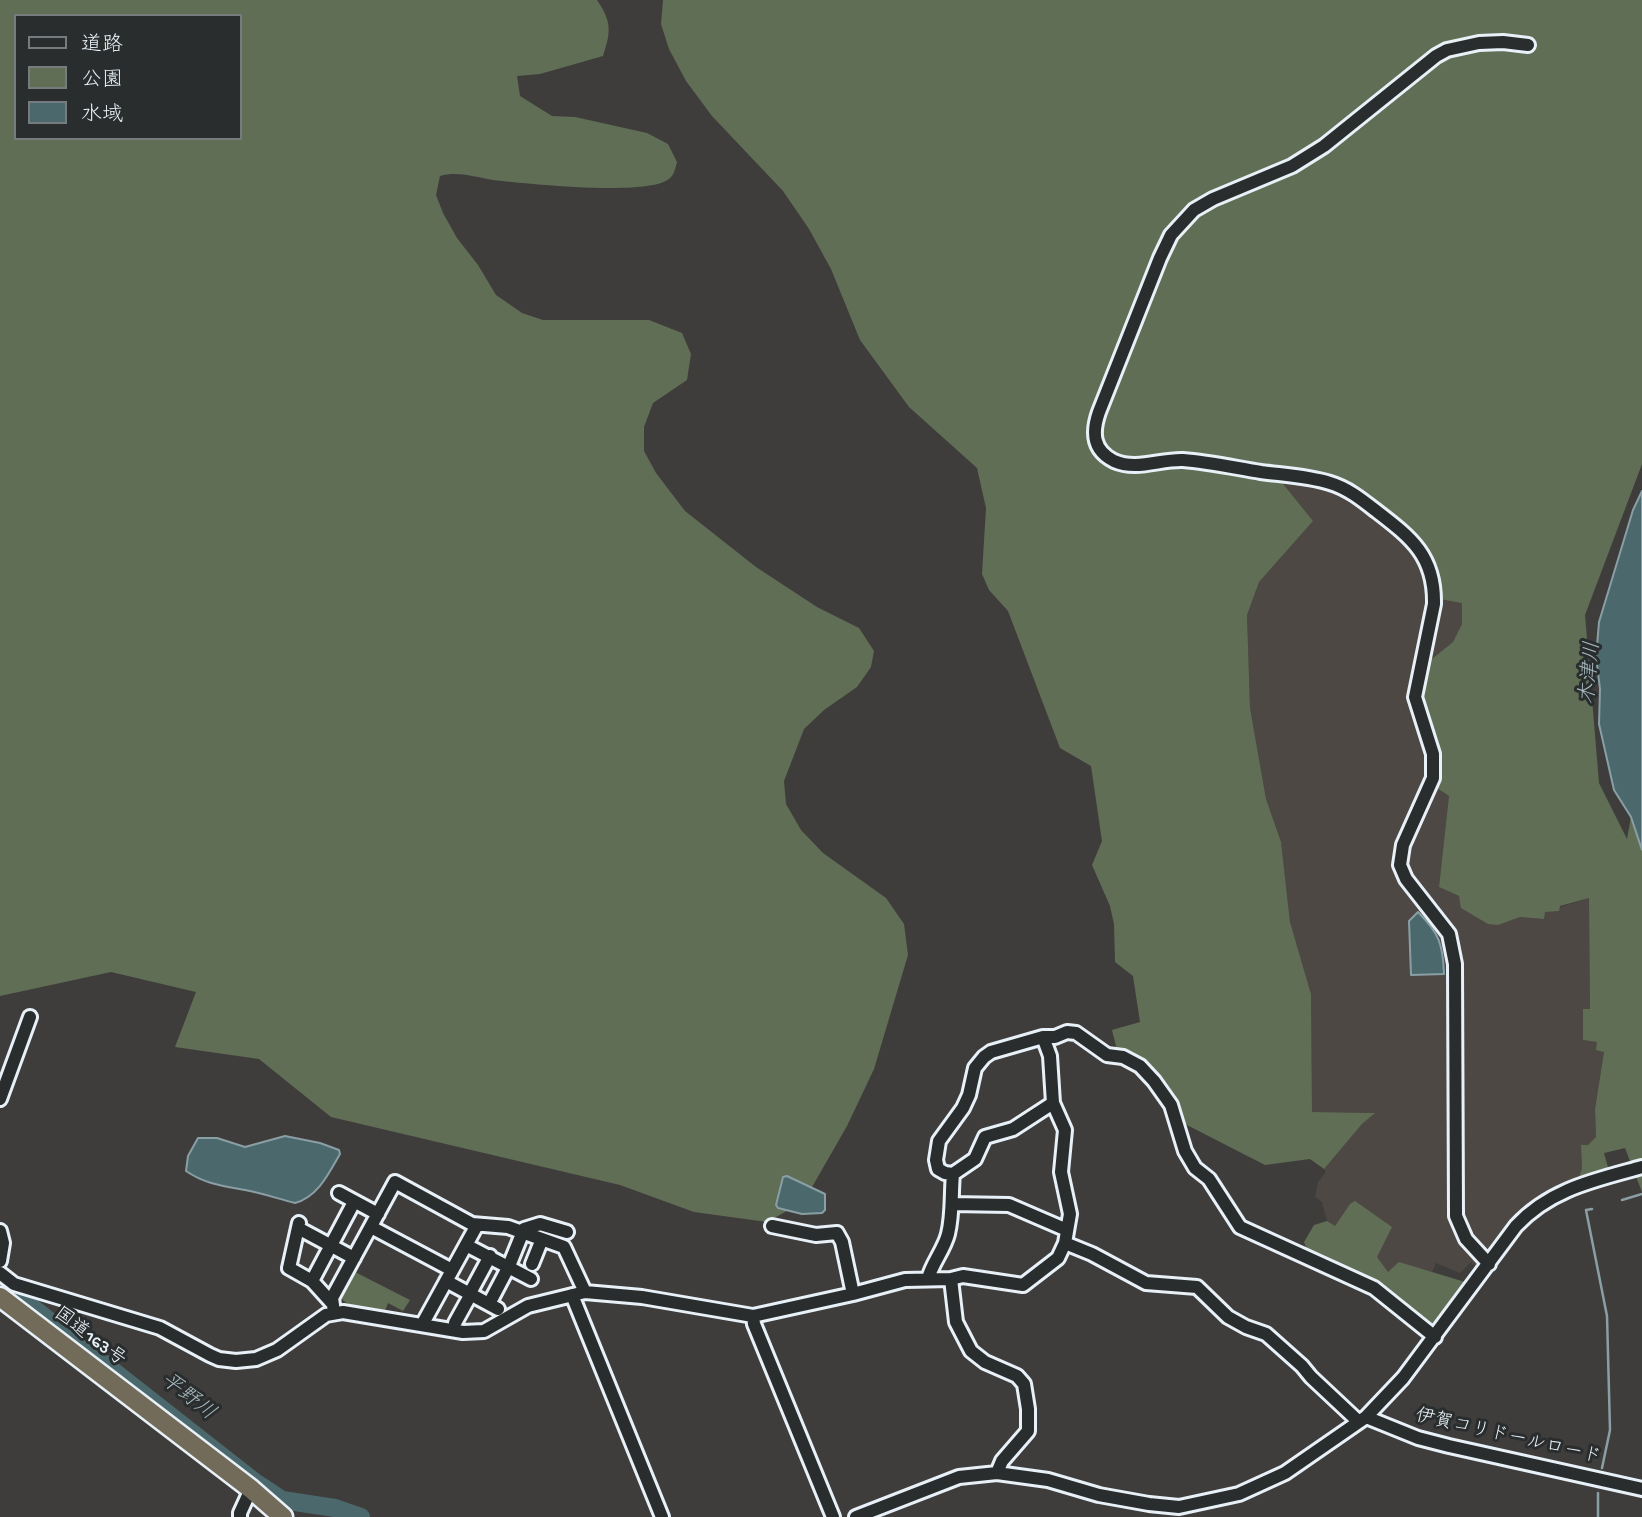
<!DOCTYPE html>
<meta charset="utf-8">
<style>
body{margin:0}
#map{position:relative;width:1642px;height:1517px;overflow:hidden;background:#3f3d3b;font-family:"Gochi Hand","Klee One",sans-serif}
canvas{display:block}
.legend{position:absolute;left:14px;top:14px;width:228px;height:126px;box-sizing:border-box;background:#2a2d2e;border:2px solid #767b7f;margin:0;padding:9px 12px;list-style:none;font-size:21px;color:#e8f1f8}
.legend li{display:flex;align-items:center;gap:14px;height:35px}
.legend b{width:35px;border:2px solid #767b7f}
</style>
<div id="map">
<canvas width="1642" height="1517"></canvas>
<ul class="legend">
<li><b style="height:9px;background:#2a2d2e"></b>道路</li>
<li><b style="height:19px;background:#616e56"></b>公園</li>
<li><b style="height:19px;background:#4b696d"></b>水域</li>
</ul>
</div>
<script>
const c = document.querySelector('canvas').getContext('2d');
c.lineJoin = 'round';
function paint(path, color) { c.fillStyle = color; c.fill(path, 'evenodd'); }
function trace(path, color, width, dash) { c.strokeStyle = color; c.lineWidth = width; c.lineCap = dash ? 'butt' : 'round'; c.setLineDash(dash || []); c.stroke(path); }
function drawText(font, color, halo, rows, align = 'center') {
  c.font = font + ' "Gochi Hand","Klee One",sans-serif'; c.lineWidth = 6; c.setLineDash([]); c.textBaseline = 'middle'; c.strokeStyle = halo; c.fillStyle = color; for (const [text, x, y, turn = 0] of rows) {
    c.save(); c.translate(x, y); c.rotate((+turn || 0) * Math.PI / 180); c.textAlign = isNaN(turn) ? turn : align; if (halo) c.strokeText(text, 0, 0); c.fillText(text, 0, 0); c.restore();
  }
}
paint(new Path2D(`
 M1281 469 1329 476 1351 486 1388 513 1419 540 1462 603V624L1453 642 1428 662 1435 738 1441 761 1437 788 1449 796 1439 887 1459 896 1498 925 1520 917 1544 919 1545 912 1589 898 1590 1009H1583V1040L1598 1042 1604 1051 1595 1109 1596 1138 1588 1145 1581 1146 1582 1168 1578 1180 1539 1197 1525 1209 1516 1217 1479 1270 1471 1262 1460 1273 1436 1263 1432 1272 1399 1263 1388 1272 1377 1257 1350 1204 1335 1226 1327 1221 1322 1202 1315 1197 1318 1182 1326 1172 1324 1169 1362 1124 1374 1113 1312 1112 1311 994 1290 922 1281 842 1266 799 1250 708 1247 615 1259 582 1313 521 1280 480Z`), '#4e4844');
paint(new Path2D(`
 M0 0H597C612 22 611 32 603 56L540 74 517 76 520 96 552 116 575 117 647 133 668 144 677 162C676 166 674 174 671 177 655 198 521 183 493 180 474 177 458 171 440 176L436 195 443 213 457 238 478 265 496 295 522 313 543 320H649L682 333 691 354 687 380 653 403 644 427V451L656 473 685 511 756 567 817 607 859 628 874 651 871 667 857 687 824 710 804 729 784 781 786 804 801 830 823 853 886 898 904 924 908 955 874 1069 847 1126 808 1194 785 1212 767 1222 694 1212 620 1185 331 1117 259 1059 175 1047 196 992 111 972 0 996ZM16 16H240V138H16Z
 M663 0H1642V464L1585 615 1599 783 1627 839 1631 817 1642 850V1192L1625 1148 1604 1153 1609 1171 1578 1180 1582 1168 1581 1145H1588L1596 1137 1595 1109 1604 1052 1596 1050 1597 1042 1583 1040V1009H1590L1589 898 1560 906 1559 911 1545 912 1544 919 1520 917 1498 925 1488 924 1461 908 1459 896 1439 887 1449 796 1437 788 1441 761 1422 690 1428 662 1453 642 1462 624V603L1440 599C1435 584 1433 567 1427 552 1418 530 1353 484 1330 477 1315 472 1298 471 1282 469L1280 480 1313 521 1259 582 1247 615 1250 708 1266 799 1281 842 1290 922 1311 994 1312 1112 1375 1113 1362 1124 1324 1169 1310 1159 1265 1165 1183 1123 1174 1103 1118 1054 1112 1030 1140 1022 1133 976 1115 962 1114 924 1110 906 1092 865 1102 841 1091 766 1060 748 1008 611 989 590 982 574 986 508 977 468 909 407 860 340 831 269 809 229 783 191 712 116 686 81 669 49 661 24Z
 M1355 1201 1392 1227 1377 1257 1388 1272 1399 1262 1465 1282 1466 1288 1436 1329H1430L1309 1255 1304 1242 1314 1225 1327 1221 1335 1226 1350 1204Z
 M355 1272 410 1300 403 1311 388 1303 385 1311 348 1304 340 1298Z`), '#616e56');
const water = new Path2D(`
 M1642 491V850L1631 817 1614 790 1599 724 1600 689 1596 657 1599 622 1633 510Z
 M1418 912C1439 933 1443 944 1444 974L1411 975 1409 921Z
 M285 1136 320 1143 339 1150 340 1154C329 1173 318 1197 295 1203 279 1199 262 1193 245 1190 223 1186 205 1184 186 1171L188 1156 198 1138H217L245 1147Z
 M787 1176 825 1194V1210L822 1213 802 1214 778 1208 776 1205 783 1177Z`);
paint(water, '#4b696d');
trace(water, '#8a9fa5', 2);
trace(new Path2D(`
 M1622 1200 1642 1194
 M1592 1209 1586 1210 1607 1316 1610 1430 1602 1468
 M1598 1517V1493`), '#8a9fa5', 2.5);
trace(new Path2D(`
 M0 1282 255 1482 282 1500 335 1508 361 1517`), '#4b696d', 18);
const minor = new Path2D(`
 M0 1099 30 1017
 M953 1174 975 1159 985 1137 1013 1129 1053 1103
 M339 1193 378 1214
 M952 1204 1009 1205 1067 1230
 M299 1223 289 1268 312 1281 331 1302
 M772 1226 816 1235 837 1233 842 1242 853 1294
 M371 1227 452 1270
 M298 1228 354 1258
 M0 1231 3 1243 0 1261
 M1065 1243 1092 1254 1146 1283 1197 1287 1228 1317 1246 1327 1266 1334 1302 1366 1311 1377 1359 1422
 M466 1245 531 1279
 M532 1264 542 1239
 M1489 1264 1466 1239 1456 1216 1455 964 1449 934 1406 879 1400 865 1403 845 1433 778V754L1415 697 1434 604C1435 555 1410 537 1375 510 1361 499 1347 488 1330 483 1308 476 1284 475 1261 472 1236 468 1209 462 1183 460 1160 459 1137 471 1114 461 1092 450 1092 432 1099 412L1160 258 1171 235 1194 210 1213 199 1292 166 1324 146 1436 56 1447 50 1479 43 1503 42 1528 45
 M0 1273 14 1284 160 1328 210 1355 219 1359 236 1361 256 1359 277 1350 326 1315 343 1312 463 1332 484 1331 528 1306 585 1292 642 1297 753 1316 853 1294 905 1280 951 1279 963 1276 1023 1285 1058 1258 1065 1243 1070 1214 1061 1172 1065 1130 1053 1103 1050 1056 1043 1037
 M928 1279C932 1263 944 1250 948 1234 953 1214 951 1194 953 1174L945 1173 938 1169 936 1160 939 1141 963 1108 969 1095 975 1068 984 1057 991 1052 1043 1037H1055L1067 1032 1076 1033 1107 1055 1123 1057 1140 1066 1154 1081 1171 1105 1185 1151 1195 1168 1209 1179 1240 1227 1374 1288 1435 1337
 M951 1279 956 1322 971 1351 985 1362 1017 1376 1024 1384 1028 1409V1431L1002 1461 997 1473
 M312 1281 354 1202
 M446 1281 498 1309
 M470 1293 490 1256
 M572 1295 662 1517
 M489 1304 509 1266 524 1229 540 1224 567 1232
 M334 1312 332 1298 395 1182 472 1224 508 1227 564 1247 585 1292
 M753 1316 754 1324 833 1517
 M455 1323 471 1294
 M422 1325 477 1225
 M1366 1417 1418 1438 1449 1446 1642 1489
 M240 1517V1513L251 1489
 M856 1517 959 1477 997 1473 1048 1480 1099 1495 1149 1504 1179 1507 1239 1494 1285 1473 1366 1417 1403 1378 1516 1226C1550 1189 1595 1180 1642 1167`);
const highway = new Path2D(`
 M0 1297 251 1489 283 1517`);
trace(minor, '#e8f1f8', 18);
trace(highway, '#e8f1f8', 23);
trace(minor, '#2a2d2e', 12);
trace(highway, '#726b5a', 18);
drawText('19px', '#e8f1f8', '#2a2d2e', [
 ["国道163号",89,1338,37],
 ["伊賀コリドールロード",1508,1438,13]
]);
drawText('italic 21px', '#a9bbc0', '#2a2d2e', [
 ["木津川",1592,673,-85],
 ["平野川",187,1398,38]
]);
</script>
